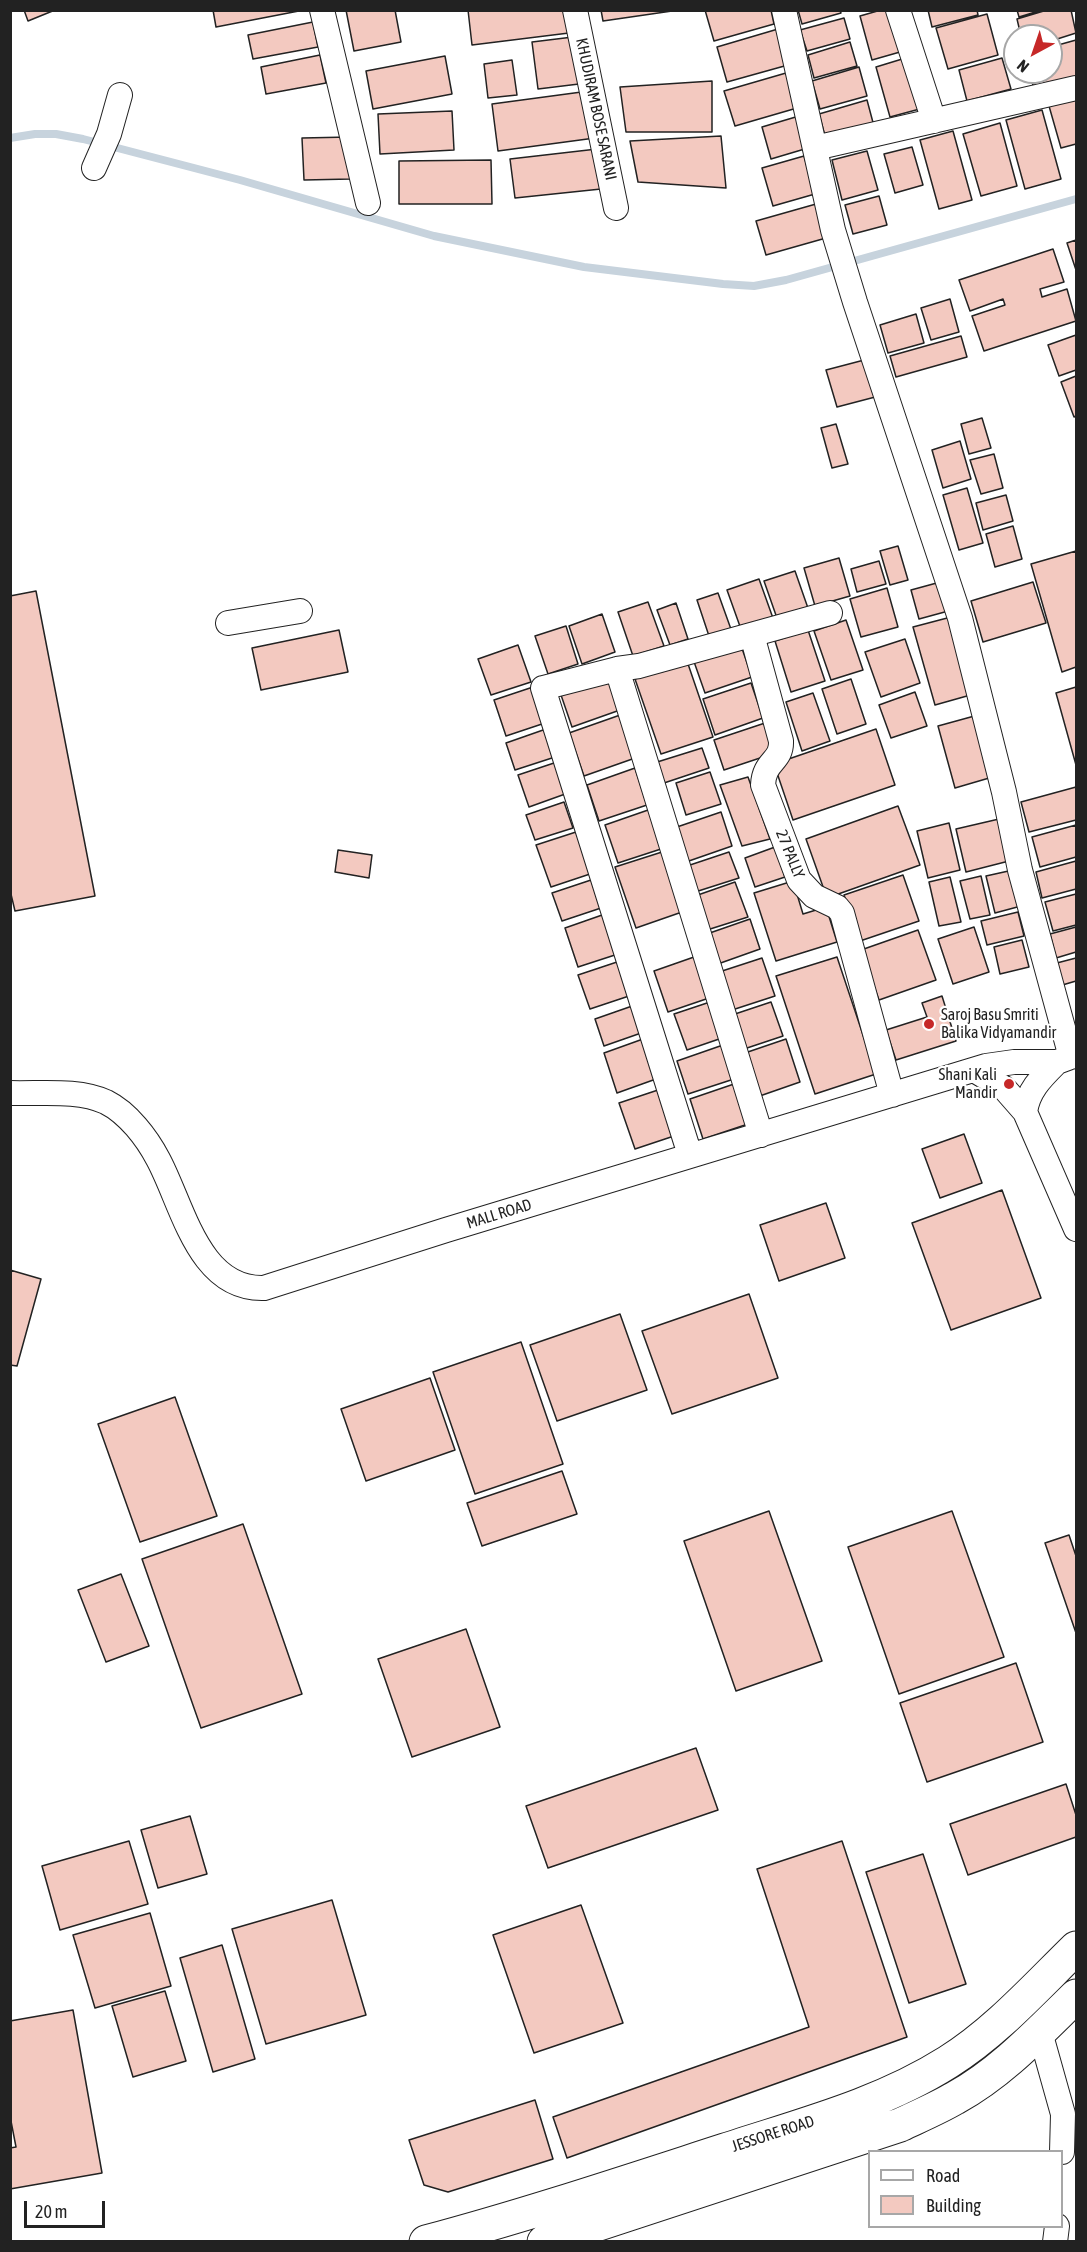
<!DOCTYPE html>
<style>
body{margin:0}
#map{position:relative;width:1087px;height:2252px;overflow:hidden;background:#fff;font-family:"Asap Condensed",sans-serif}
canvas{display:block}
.frame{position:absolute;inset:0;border:12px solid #222;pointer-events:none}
.legend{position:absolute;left:868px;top:2150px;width:195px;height:78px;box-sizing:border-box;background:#fff;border:2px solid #a7a7a7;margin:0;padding:8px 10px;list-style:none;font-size:18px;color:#222}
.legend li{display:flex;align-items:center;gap:12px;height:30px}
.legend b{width:30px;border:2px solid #a7a7a7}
.north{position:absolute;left:1003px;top:24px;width:60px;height:60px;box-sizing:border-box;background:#fff;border:2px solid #a7a7a7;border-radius:50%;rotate:220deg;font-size:16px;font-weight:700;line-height:24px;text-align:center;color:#222}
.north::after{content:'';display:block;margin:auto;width:21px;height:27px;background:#c62828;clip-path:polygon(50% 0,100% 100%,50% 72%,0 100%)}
.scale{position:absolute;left:24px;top:2201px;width:81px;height:27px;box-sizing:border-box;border:3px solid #222;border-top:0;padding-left:8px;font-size:18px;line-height:21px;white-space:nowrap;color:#222;-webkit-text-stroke:4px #fff;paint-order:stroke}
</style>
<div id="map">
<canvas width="1087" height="2252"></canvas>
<div class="frame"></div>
<ul class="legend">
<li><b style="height:8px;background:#fff"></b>Road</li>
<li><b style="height:16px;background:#f3c9c0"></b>Building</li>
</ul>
<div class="north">N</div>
<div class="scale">20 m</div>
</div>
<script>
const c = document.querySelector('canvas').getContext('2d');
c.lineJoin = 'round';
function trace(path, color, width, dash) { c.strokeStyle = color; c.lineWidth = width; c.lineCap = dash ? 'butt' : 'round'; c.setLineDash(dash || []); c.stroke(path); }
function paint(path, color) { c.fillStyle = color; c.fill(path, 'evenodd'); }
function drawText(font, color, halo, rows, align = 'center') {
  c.font = font + ' "Asap Condensed",sans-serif'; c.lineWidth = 4.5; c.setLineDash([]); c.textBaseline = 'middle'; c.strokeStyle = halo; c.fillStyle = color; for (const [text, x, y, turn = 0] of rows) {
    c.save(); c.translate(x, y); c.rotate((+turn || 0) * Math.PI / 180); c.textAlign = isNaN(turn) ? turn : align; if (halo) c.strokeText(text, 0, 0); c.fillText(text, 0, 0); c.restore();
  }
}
trace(new Path2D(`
 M10 138 35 134H56L83 139 240 180 434 236 584 267 723 284 754 286 786 280 1076 199`), '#c7d3dd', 8);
const building = new Path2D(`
 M24 10H55L28 21Z
 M213 10H304L216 27Z
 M346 10H395L401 42 354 51Z
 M468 10H566L569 33 472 45Z
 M601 10H679L603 21Z
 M705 10H771L774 24 714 41Z
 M798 10H840L841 13 802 24Z
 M881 10H895L907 50 872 60 860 16Z
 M928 10H977L978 15 932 27Z
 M1017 10H1042L1019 17Z
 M1047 10H1071L1076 33 1051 41V36H1021L1017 19Z
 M987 14 998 55 948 69 936 28Z
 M844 18 850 39 807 51 800 30Z
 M313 22 318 47 253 59 248 35Z
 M778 29 788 65 727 82 717 47Z
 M573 37 579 84 538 89 532 42Z
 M1076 40V78L1034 90 1030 72H1051V47Z
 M850 42 857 66 814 78 808 55Z
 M320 55 326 83 266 94 261 67Z
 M445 56 452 94 373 109 366 71Z
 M912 56 927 107 890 117 876 67Z
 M1002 58 1011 89 967 101 959 70Z
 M512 60 517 95 488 98 484 64Z
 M859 67 867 96 820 109 812 81Z
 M786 73 797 108 735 126 724 91Z
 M712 81V132H626L620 87Z
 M589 91 595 138 498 151 492 104Z
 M1076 99V144L1061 148 1049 106Z
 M867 100 875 130 827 143 819 114Z
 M1042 110 1061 179 1025 189 1006 120Z
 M452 111 454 150 380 154 378 114Z
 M799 116 808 148 771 159 762 127Z
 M1000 123 1017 186 981 196 963 134Z
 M953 131 972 200 939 209 920 140Z
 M721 136 726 188 638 182 630 141Z
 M350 137 351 179 304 180 302 138Z
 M912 147 923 185 895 193 884 154Z
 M597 149 601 189 515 198 510 159Z
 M867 151 878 190 842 200 832 160Z
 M804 156 815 194 773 206 762 168Z
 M491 160 492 204H399V161Z
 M879 196 887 225 853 234 845 205Z
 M816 204 826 238 766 255 756 221Z
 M1076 240V270L1067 243Z
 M1053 249 1064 282 1040 289 1042 297 1067 289 1076 321 984 351 972 316 1005 305 1003 299 970 311 959 280Z
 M950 299 959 332 931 340 921 308Z
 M916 314 924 343 888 353 880 325Z
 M1076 335V370L1059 376 1048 345Z
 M961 336 967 357 896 377 890 356Z
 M868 359 879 396 837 407 826 370Z
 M1076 376V416L1074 417 1061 382Z
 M982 418 991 448 969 454 961 424Z
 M836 424 848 464 832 468 821 428Z
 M960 441 971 479 943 488 932 450Z
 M994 454 1003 488 981 494 970 460Z
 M967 488 983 543 959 550 943 495Z
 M1006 495 1013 521 983 530 976 503Z
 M1013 526 1022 559 995 567 986 534Z
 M898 546 908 580 890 585 880 551Z
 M1076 551V667L1062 672 1031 564Z
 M839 558 850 596 815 606 804 568Z
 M879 561 886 584 857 592 851 569Z
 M795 571 809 611 778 621 764 581Z
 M759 579 774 621 742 632 727 590Z
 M944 581 952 610 919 619 911 590Z
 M1033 582 1046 623 983 642 971 601Z
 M887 588 898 627 861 637 850 599Z
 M36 591 95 896 15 911 10 890V596Z
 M718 593 732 632 710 639 697 600Z
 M648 602 664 646 633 656 618 612Z
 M676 603 688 639 670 645 657 610Z
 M602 614 615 652 582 664 569 626Z
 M951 617 974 694 935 705 913 627Z
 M846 620 863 670 831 680 814 631Z
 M566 626 578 664 548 674 535 636Z
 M339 630 348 672 261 690 252 648Z
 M808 630 825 681 791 692 775 641Z
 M905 639 920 683 881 697 865 652Z
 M739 640 752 677 705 693 692 656Z
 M518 645 531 682 491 695 478 659Z
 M687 661 713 737 661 754 635 679Z
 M609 679 620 710 572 727 561 695Z
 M851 679 866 724 837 734 822 689Z
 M751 683 763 718 715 735 703 699Z
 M536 686 548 722 506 736 494 700Z
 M1076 687V765L1056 693Z
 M915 692 927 726 891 738 879 705Z
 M813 693 830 741 802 751 786 702Z
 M623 714 638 757 584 776 569 733Z
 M978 715 996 776 955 788 938 726Z
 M765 723 775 753 724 770 714 740Z
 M546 729 555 757 515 770 506 743Z
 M876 729 895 785 793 820 774 764Z
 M702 748 709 768 661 784 654 763Z
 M557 762 568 793 529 807 518 775Z
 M635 768 647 805 599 821 587 785Z
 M710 772 721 804 686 815 676 783Z
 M748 777 770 839 742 846 720 785Z
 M1076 787V820L1029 832 1021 802Z
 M564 802 573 828 535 840 526 815Z
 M898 806 920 865 827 898 806 839Z
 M651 809 664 848 618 863 605 825Z
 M721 812 732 846 686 862 674 828Z
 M999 819 1009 861 966 872 956 829Z
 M949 823 960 870 928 878 917 831Z
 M1076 825V857L1040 867 1032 837Z
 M576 832 590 874 551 887 536 845Z
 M775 847 785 877 755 887 745 858Z
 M338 850 372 855 369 878 335 872Z
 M662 852 682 912 636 928 615 867Z
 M729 852 739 878 692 893 684 867Z
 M1076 861V889L1042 898 1036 872Z
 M1013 870 1021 906 995 913 986 876Z
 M903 875 919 921 860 941 844 895Z
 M981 876 990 915 970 919 960 881Z
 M950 877 961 922 939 926 929 882Z
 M591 880 601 908 562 921 552 893Z
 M793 881 803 914 826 907 837 942 776 961 754 893Z
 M735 882 748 917 707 930 695 896Z
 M1076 894V925L1053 931 1045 902Z
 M1018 912 1024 936 987 945 981 921Z
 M605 914 618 954 578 967 565 928Z
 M750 919 760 949 715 965 704 935Z
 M974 927 989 972 953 984 938 939Z
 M1076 927V952L1056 958 1050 934Z
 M918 930 936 980 879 1000 861 950Z
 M1022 940 1029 967 1000 974 994 947Z
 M694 957 709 998 668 1012 654 971Z
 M837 957 876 1074 815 1094 776 976Z
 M762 958 775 996 729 1011 716 973Z
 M1076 958V981L1059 986 1053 964Z
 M623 960 635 994 590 1009 578 975Z
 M942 996 956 1041 896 1060 886 1030 927 1017 922 1003Z
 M713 1001 725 1037 687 1050 674 1014Z
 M771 1002 783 1036 741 1050 729 1016Z
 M635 1005 644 1032 604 1046 595 1019Z
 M643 1039 656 1079 617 1093 604 1053Z
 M786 1039 800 1082 754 1098 739 1055Z
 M723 1045 734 1079 688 1094 677 1061Z
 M734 1084 748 1124 703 1139 690 1099Z
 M661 1089 677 1135 635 1149 619 1103Z
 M964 1134 982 1183 940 1198 922 1149Z
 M1002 1190 1041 1298 951 1330 912 1223Z
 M826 1203 845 1258 779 1281 760 1225Z
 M10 1270 41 1279 17 1366 10 1365Z
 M749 1294 778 1378 672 1414 642 1331Z
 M620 1314 647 1390 557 1421 530 1345Z
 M521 1342 563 1464 475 1494 433 1372Z
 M430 1378 455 1450 366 1481 341 1409Z
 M175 1397 217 1516 140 1542 98 1424Z
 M562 1471 577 1514 482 1546 467 1503Z
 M769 1511 822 1661 736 1691 684 1541Z
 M952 1511 1004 1657 899 1694 848 1547Z
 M243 1524 302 1694 201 1728 142 1559Z
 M1069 1535 1076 1556V1633L1045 1543Z
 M121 1574 149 1646 106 1662 78 1590Z
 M466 1629 500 1727 412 1757 378 1659Z
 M1016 1663 1043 1742 927 1782 900 1703Z
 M696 1748 718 1810 548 1868 526 1806Z
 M1066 1784 1076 1815V1837L968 1875 950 1824Z
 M190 1816 207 1874 158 1888 141 1830Z
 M129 1841 148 1904 60 1930 42 1866Z
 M842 1841 907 2037 567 2158 553 2117 809 2027 757 1869Z
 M923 1854 966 1984 909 2003 866 1872Z
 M332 1900 366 2015 266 2044 232 1929Z
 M581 1905 623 2023 534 2053 493 1935Z
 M150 1913 171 1986 95 2008 73 1935Z
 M222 1945 255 2059 213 2072 180 1958Z
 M165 1991 186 2061 133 2077 112 2006Z
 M73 2010 102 2173 10 2189V2148L16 2147 10 2116V2021Z
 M535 2100 553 2159 448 2192 424 2185 409 2140Z`);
paint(building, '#f3c9c0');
trace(building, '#222', 1.5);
const street = new Path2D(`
 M322 10 368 203
 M575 10 616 208
 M784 10 833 230 855 302 960 618 1004 792 1020 870 1071 1057
 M898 10 934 121
 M815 148 1076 88
 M94 168 109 134 120 95
 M228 623 300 611
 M752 635 781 741C782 762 764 760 763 785L799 880 814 896 837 907 842 913 892 1095
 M617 669 761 1135
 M974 1070 1004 1088 1025 1112 1076 1229
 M10 1093C41 1094 78 1089 106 1102 128 1113 147 1138 158 1159 183 1205 198 1290 264 1288L446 1230 986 1066 1014 1062H1057L1076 1055
 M1025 1112C1028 1090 1042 1077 1057 1062
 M690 1155 543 688 617 669 639 666 830 613
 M1040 2032 1063 2114 1062 2152
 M1055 2242 1057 2226`);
const primary = new Path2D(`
 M426 2242C527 2215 626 2182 725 2150 801 2125 880 2105 948 2062 996 2032 1036 1987 1076 1948
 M544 2242 900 2125C919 2116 938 2108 955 2098 1001 2073 1039 2032 1076 1996`);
trace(street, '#222', 26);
trace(primary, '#222', 35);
trace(street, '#fff', 24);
trace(primary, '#fff', 33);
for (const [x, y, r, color] of [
 [929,1024,6,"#c62828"],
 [1009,1084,6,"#c62828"]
]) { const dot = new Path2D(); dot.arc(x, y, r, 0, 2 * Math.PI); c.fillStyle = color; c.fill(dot); trace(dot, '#fff', 2); }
drawText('16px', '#222', '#fff', [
 ["KHUDIRAM BOSE SARANI",596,109,78],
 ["27 PALLY",790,854,68],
 ["MALL ROAD",499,1214,-17],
 ["JESSORE ROAD",773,2134,-18]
]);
drawText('16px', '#222', '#fff', [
 ["Saroj Basu Smriti",941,1015],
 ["Balika Vidyamandir",941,1033],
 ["Shani Kali",997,1075,"right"],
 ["Mandir",997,1093,"right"]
], 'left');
</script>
